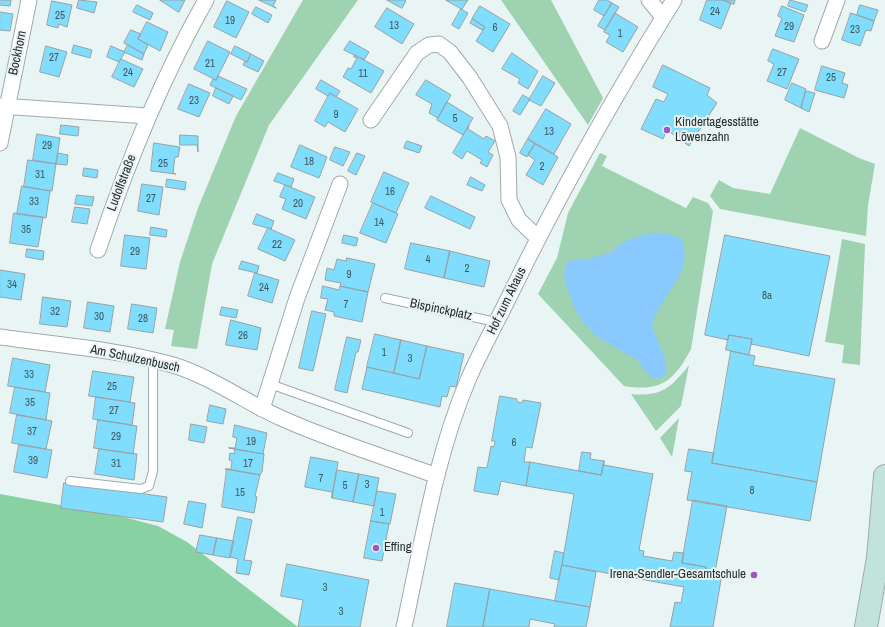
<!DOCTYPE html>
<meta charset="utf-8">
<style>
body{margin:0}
canvas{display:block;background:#e9f4f4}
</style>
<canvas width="885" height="627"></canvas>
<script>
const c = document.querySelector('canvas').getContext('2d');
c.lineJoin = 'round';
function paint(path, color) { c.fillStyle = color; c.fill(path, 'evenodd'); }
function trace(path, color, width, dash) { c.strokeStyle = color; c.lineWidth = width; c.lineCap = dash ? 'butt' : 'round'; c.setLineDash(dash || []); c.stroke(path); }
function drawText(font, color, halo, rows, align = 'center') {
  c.font = font + ' "Archivo Narrow",sans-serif'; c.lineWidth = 4; c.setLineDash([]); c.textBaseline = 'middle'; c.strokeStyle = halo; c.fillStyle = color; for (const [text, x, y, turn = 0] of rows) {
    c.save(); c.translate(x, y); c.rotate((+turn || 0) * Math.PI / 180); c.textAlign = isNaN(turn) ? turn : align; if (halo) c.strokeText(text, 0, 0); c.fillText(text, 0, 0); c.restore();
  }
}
paint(new Path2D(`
 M303 0H358L269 125 212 264 197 349 171 346 174 330 165 329 180 262 198 208 236 116Z
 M501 0H551L603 98 588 125Z
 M800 128 859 158 875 164 868 205 866 236 720 209 710 196 719 180 733 188 770 194Z
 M600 153 607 156 602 166 686 208 693 197 708 203 713 211 691 349C674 381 661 392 624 386L538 294 557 258 568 213Z
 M842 239 865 244 860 365 842 363 844 345 825 342Z
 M689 365 681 406 656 431 631 394C661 397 671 388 689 365Z
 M679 418 672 457 660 438Z`), '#9ed2b0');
paint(new Path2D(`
 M0 494 120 516 158 526 187 542 298 627H0Z`), '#88d1a3');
paint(new Path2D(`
 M651 233 668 234 680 238C698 269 659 297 652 325 654 337 684 383 651 378L637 360 596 336 583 322 576 311 566 285 564 274 567 263 573 259H588L610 253 625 241Z`), '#8ac9fd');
const building = new Path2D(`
 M0 0H11L10 6 0 5Z
 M79 0 97 2 94 13 77 8Z
 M160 0H185L179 12Z
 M259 0H276L273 6 276 8Z
 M387 0H405L406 1 402 8Z
 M446 0H468L462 9Z
 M599 0H607L612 3 604 16 594 10Z
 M707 0H723L731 3 721 29 700 20Z
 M723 0H735L734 4Z
 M790 0 808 5 805 12 788 6Z
 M52 1 72 5 67 27 59 24 58 28 47 25Z
 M227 1 249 12 236 38 214 27Z
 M612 3 619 7 605 30 598 26Z
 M137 5 153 13 150 20 133 12Z
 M860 5 878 10 874 21 857 15Z
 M480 6 510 24 493 52 476 41 485 27 472 19Z
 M782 6 804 15 794 42 775 36 782 18 778 16Z
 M256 7 272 15 268 23 252 14Z
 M387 8 414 24 402 44 375 27Z
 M461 9 468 13 459 29 452 25Z
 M0 12 13 14 10 31 0 30Z
 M615 13 638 27 623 52 606 42 610 35 604 32Z
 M851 13 874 21 871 31 866 30 860 46 842 40Z
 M473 19 485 27 482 30 470 23Z
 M147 22 168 32 160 51 138 39Z
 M131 30 141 34 138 39 148 45 144 54 124 43Z
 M208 41 230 52 216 80 194 69Z
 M350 41 369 52 364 60 344 50Z
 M74 45 92 50 90 58 72 53Z
 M128 45 144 54 142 60 124 52Z
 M46 46 67 52 59 77 40 72Z
 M111 46 125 52 119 62 107 57Z
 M235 46 251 54 247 62 231 54Z
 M773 49 799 59 787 89 767 81 774 64 768 61Z
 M512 53 538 71 528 89 518 83 520 79 502 69Z
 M251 54 264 61 258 72 243 65 245 61 247 62Z
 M355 55 384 71 371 93 343 77 348 68 351 69 357 58 354 57Z
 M121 59 143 69 134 87 112 77Z
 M663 65 710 88 707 95 717 103 689 146 667 130 663 139 641 129 656 99 664 102 668 94 653 87Z
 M822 66 845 73 842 83 848 85 844 98 815 90Z
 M218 76 247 89 241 100 210 85 213 79 216 80Z
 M543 76 555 83 541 106 529 100Z
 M321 80 340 91 336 97 330 93 328 96 316 89Z
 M426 80 451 95 438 118 429 113 432 104 416 95Z
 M792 83 806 89 801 108 785 100Z
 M189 84 210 93 199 117 178 109Z
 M216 88 233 96 229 104 213 96Z
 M806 91 815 93 809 112 801 108Z
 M330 93 358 109 345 132 328 122 325 127 315 121Z
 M523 95 530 99 520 115 513 111Z
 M447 102 473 118 463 135 437 120Z
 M546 109 571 124 554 154 528 139Z
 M61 125 79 127 78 136 60 134Z
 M469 125 468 129 484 139 486 136 495 141 488 152 493 155 487 167 480 163 482 160 467 151 462 159 453 153Z
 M37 134 60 138 56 164 33 160Z
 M180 135 198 136V152L197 145H180Z
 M528 139 535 144 527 157 520 153Z
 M407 141 422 146 419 153 404 148Z
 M154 143 180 147 178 157H175L173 173 176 174 151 171Z
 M535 144 558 157 543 185 526 175 535 160 528 155Z
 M300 145 327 157 319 178 291 167Z
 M335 147 350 152 343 166 330 160Z
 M58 153 68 155 67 165 56 164Z
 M357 153 365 156 356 175 348 171Z
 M28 160 56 164 52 191 24 187Z
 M84 168 98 170 97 178 83 176Z
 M384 172 409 183 396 213 371 202Z
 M278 173 294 179 291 187 274 181Z
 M471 177 485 185 482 191 467 185Z
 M167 179 186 182 185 190 166 187Z
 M142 184 163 187 159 215 138 211Z
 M285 185 315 197 306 219 282 209 286 199 280 197Z
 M22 186 50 191 46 218 17 214Z
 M77 195 94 197 92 206 75 204Z
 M431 196 475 217 470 229 425 208Z
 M373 203 398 214 386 243 360 233Z
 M75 207 90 209 87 224 72 222Z
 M14 213 43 217 38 247 10 243Z
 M257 214 274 221 271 229 253 224Z
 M151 227 167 230 166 237 150 235Z
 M268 228 295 240 285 261 258 249Z
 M125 235 150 238 146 269 121 266Z
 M344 235 358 238 356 246 342 243Z
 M725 235 830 256 809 356 751 344 752 339 729 335 728 340 705 335Z
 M411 243 450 251 444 278 405 269Z
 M27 249 44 251 43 260 26 257Z
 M450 251 490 261 484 287 444 278Z
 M347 258 375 264 368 292 340 286 341 283 325 280 327 268 334 270 337 259 346 261Z
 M242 261 259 266 257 273 239 269Z
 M0 270 25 274 21 300 0 297Z
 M255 273 279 280 272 303 248 296Z
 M323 286 339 290 340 286 368 292 362 322 334 316V312L325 310 328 299 321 298Z
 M43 297 71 301 67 327 40 324Z
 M88 302 114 306 110 332 84 328Z
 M132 304 157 308 153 333 128 329Z
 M222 307 238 310 236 318 220 315Z
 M312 311 326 314 313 371 299 368Z
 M231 320 261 328 257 350 226 345Z
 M375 334 401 340 394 373 367 367Z
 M729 335 752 339 749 355 726 350Z
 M347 337 361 340 358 352H356L347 393 335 390Z
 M401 340 427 346 419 379 394 373Z
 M427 346 464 354 456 387 450 386 447 397 442 396 440 407 362 389 367 367 419 379Z
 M731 351 755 356 753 365 835 379 817 482 712 463Z
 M13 358 50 365 45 392 8 386Z
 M93 371 134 377 130 402 89 396Z
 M15 387 50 393 46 420 10 413Z
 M500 396 517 399V402L522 403 523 400 541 403 532 448 526 447 524 462H530L526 486 501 481 498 495 474 491 478 467 487 468 491 446 494 447 495 441H492Z
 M96 397 135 403 132 425 93 419Z
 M210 405 226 409 223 424 207 421Z
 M17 415 52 421 46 449 12 443Z
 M98 420 137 426 133 454 94 448Z
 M191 424 207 427 204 443 189 440Z
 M235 425 267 433 263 454 229 448H235L237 438 233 437Z
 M19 445 52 450 47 478 14 472Z
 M229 448 263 454H264L262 472 260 475 225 469H231L232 461 229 460 230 453 234 454 235 449Z
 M99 449 137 454 134 480 95 474Z
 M689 449 714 453 712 463 817 482 810 521 687 500 692 472 685 471Z
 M582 452 591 453 590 459 604 461 601 475 579 471Z
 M311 457 338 462 332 498V492L305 487Z
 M604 461V465L653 474 639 550 644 551 643 556 672 561 674 552 684 553 682 563 706 567V571L722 574 713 627H670L675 602 681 603 684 587 562 565 574 494 526 486 530 462 601 475Z
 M227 469 260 475 255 496 257 497 254 513 222 507Z
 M337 470 359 474 353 502 332 498Z
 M359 474 379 478 374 506 353 502Z
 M64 483 167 497 163 522 61 508Z
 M377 491 396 494 390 524 371 521Z
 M693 500 727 506 715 572 706 571V567L682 563Z
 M189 501 206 504 202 528 184 524Z
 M238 517 252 520 244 560 252 561 249 575 236 573 238 559 230 557Z
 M371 521 389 524 382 561 364 558Z
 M200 535 217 538 213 555 196 552Z
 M217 538 234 541 230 558 213 555Z
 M555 551 564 553 559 580 550 578Z
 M287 564 369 580 360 627H298L303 600 281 596Z
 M562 565 596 572 590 607 555 601Z
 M455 583 490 589 483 627H447Z
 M490 589 590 607 586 627H554L555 624 530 619 529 627H483Z`);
paint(building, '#81ddfd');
trace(building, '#98a2a5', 1);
const lane = new Path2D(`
 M385 298 496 322
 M270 384 408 433
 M70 481 141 489 149 486 153 471V361`);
const street = new Path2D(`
 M649 0 663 17
 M822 41 837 0
 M0 106 148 116
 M371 120 417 53 429 45 439 44 450 52 470 78 500 126 508 157 509 200 519 220 538 238
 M0 143 29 0
 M98 250C127 164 161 79 206 0
 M0 337C57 345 117 349 173 365 212 377 245 402 281 418 332 441 385 457 437 476
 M262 409 297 298 340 184
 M404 627C422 545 435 458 468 380 481 350 497 322 511 293 560 192 615 95 674 0`);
const secondary = new Path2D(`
 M866 627 878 558 885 476`);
trace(lane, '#a0aaaa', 10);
trace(street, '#a0aaaa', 17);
trace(secondary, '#a0aaaa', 24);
trace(lane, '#fff', 8);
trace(street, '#fff', 15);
trace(secondary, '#c2e2dc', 22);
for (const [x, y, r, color] of [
 [667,130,4,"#9d55c9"],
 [376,548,4,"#9d55c9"],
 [754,575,4,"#9d55c9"]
]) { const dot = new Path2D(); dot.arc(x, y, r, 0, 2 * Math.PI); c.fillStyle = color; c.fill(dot); trace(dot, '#e9f4f4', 1.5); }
drawText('11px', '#3e5861', null, [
 ["24",715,12],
 ["25",60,16],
 ["19",230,21],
 ["13",394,26],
 ["29",789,27],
 ["6",495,28],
 ["23",855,30],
 ["1",620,34],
 ["27",54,58],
 ["21",210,64],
 ["24",128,73],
 ["27",782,73],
 ["11",363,74],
 ["25",831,78],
 ["23",194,101],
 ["9",336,115],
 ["5",455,119],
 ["13",549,132],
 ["29",47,146],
 ["18",309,162],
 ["25",163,164],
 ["2",542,167],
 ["31",40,175],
 ["16",390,192],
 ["27",151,199],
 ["33",34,202],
 ["20",298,204],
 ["14",379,223],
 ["35",26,230],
 ["22",277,245],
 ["29",135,252],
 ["4",428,260],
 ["2",467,269],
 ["9",349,275],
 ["34",12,285],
 ["24",264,288],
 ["8a",767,296],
 ["7",346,305],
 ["32",55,312],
 ["30",99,317],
 ["28",143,319],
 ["26",243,336],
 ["1",384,353],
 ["3",410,359],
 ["33",29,375],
 ["25",112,387],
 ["35",30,403],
 ["27",114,411],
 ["37",32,432],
 ["29",116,437],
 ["19",251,442],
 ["6",514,443],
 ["39",33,461],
 ["31",116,464],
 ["17",248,464],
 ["7",321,479],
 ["3",367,485],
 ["5",345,486],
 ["8",752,491],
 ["15",240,493],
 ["1",382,513],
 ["3",325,588],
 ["3",341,612]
]);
drawText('13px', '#282c2d', '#e9f4f4', [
 ["Bockhorn",18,53,-78],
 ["Ludolfstraße",122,183,-69],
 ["Hof zum Ahaus",507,301,-64],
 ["Bispinckplatz",441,310,12],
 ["Am Schulzenbusch",135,359,12]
]);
drawText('13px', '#282c2d', '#e9f4f4', [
 ["Kindertagesstätte",675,123],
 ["Löwenzahn",675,138],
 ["Effing",384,548],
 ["Irena-Sendler-Gesamtschule",746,575,"right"]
], 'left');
</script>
